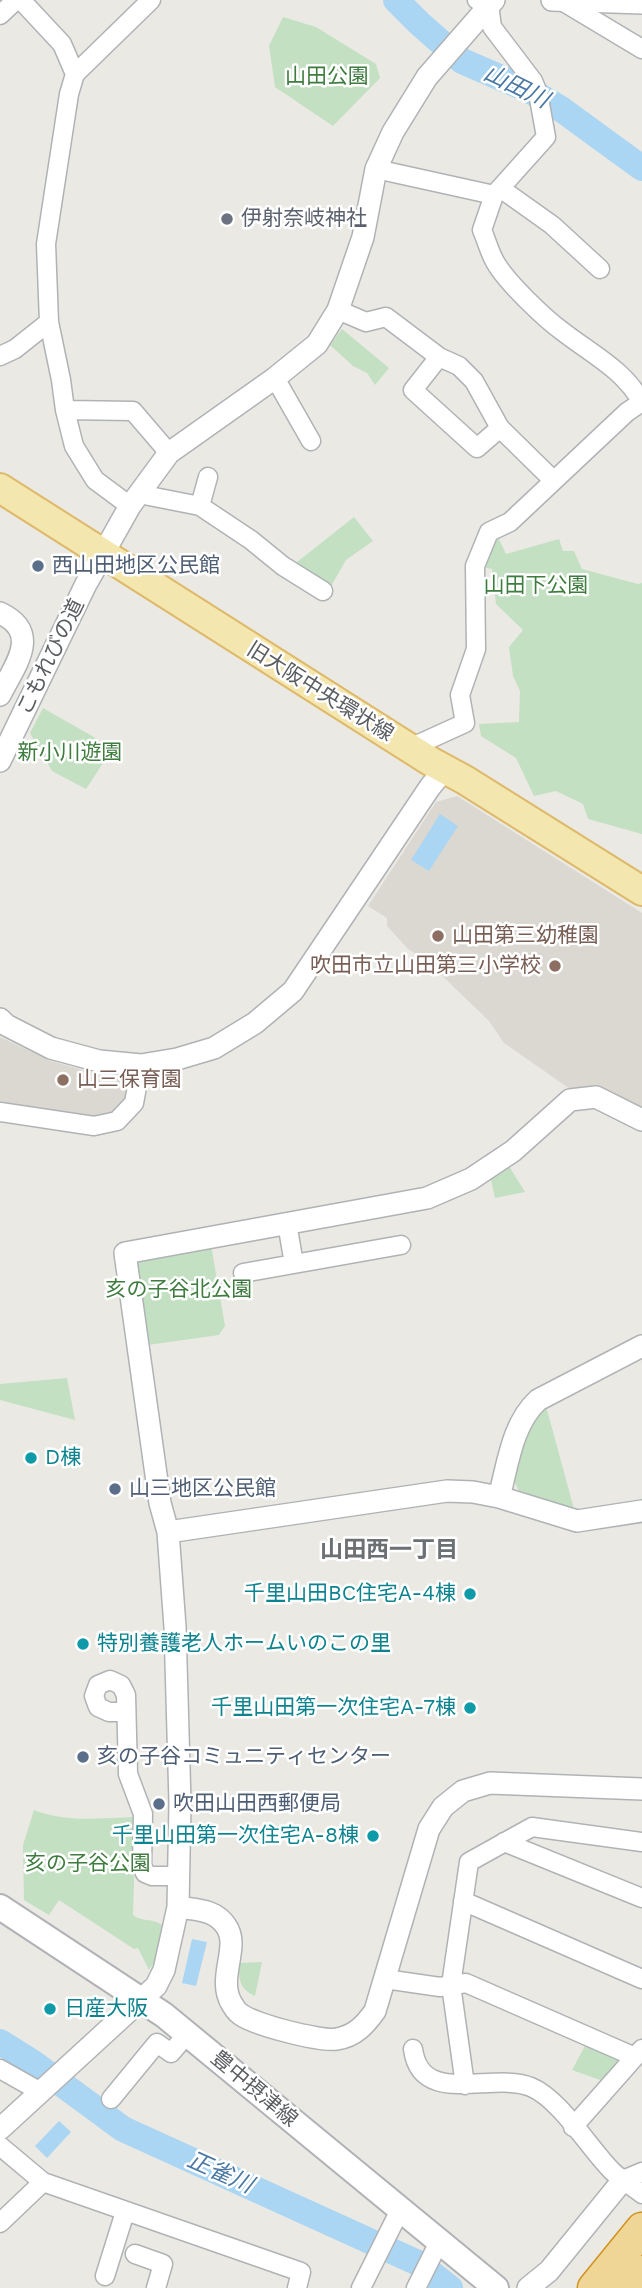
<!DOCTYPE html>
<meta charset="utf-8">
<style>
body{margin:0}
canvas{display:block;background:#ebe9e3}
</style>
<canvas width="642" height="2288"></canvas>
<script>
const c = document.querySelector('canvas').getContext('2d');
c.lineJoin = 'round';
function paint(path, color) { c.fillStyle = color; c.fill(path, 'evenodd'); }
function trace(path, color, width, dash) { c.strokeStyle = color; c.lineWidth = width; c.lineCap = dash ? 'butt' : 'round'; c.setLineDash(dash || []); c.stroke(path); }
function drawText(font, color, halo, rows, align = 'center') {
  c.font = font + ' "Work Sans","Noto Sans JP",sans-serif'; c.lineWidth = 5; c.setLineDash([]); c.textBaseline = 'middle'; c.strokeStyle = halo; c.fillStyle = color; for (const [text, x, y, turn = 0] of rows) {
    c.save(); c.translate(x, y); c.rotate((+turn || 0) * Math.PI / 180); c.textAlign = isNaN(turn) ? turn : align; if (halo) c.strokeText(text, 0, 0); c.fillText(text, 0, 0); c.restore();
  }
}
paint(new Path2D(`
 M457 796 642 913V1108L609 1092 590 1088 570 1089 504 1043 489 1021 425 959 408 949 387 926V918L368 906 436 802Z
 M0 1037 51 1061 101 1075 121 1077 132 1083 126 1101 112 1115 94 1120 12 1106 0 1101Z`), '#dbd8d1');
paint(new Path2D(`
 M283 17 316 27 376 64 380 78 333 126 275 87 269 46Z
 M342 329 389 368 375 385 367 373 353 366 330 345Z
 M354 517 373 541 346 560 330 588 292 566Z
 M499 539 506 554 559 539 563 551H574L582 569 638 584 642 583V834L588 819 583 804 556 791 534 796 516 758 481 736 479 724 519 722 520 691 513 676 509 647 523 630 496 604 492 569 483 567 490 547Z
 M43 708 113 748 86 789 52 771 30 733Z
 M507 1163 525 1192 495 1198 490 1175Z
 M211 1245 225 1326 219 1335 148 1345 136 1266 145 1257Z
 M67 1378 75 1420 0 1400V1384Z
 M546 1406 574 1509 521 1495 513 1479 530 1421Z
 M34 1810C67 1823 101 1818 136 1817L133 1915C141 1922 153 1918 162 1925L155 1961 149 1970 138 1948 134 1949 59 1900 49 1915 24 1900 23 1845Z
 M262 1962 255 1996C238 1988 240 1980 238 1963Z
 M586 2044 621 2060 603 2081 572 2070Z`), '#c3e0c2');
paint(new Path2D(`
 M440 814 458 826 429 871 411 860Z
 M192 1939 207 1942 196 1986 182 1983Z
 M59 2121 71 2132 47 2158 35 2146Z`), '#abd6f3');
trace(new Path2D(`
 M396 0 419 23 462 61 529 90 561 109 642 168
 M0 2042 32 2062 123 2129 418 2263 450 2288`), '#abd6f3', 26);
const minor = new Path2D(`
 M21 0 62 44 75 74
 M477 0 489 5 492 27 533 81 538 93 546 137 494 195 482 230C487 241 490 255 497 265 508 283 544 318 562 331 590 353 625 370 642 403
 M562 1 642 49
 M0 15 16 0
 M376 169 494 195
 M500 188 552 225 600 269
 M338 310 366 322 386 317 439 357 459 366 474 381 500 428 553 480
 M0 356 15 349 49 322
 M439 357 413 390 477 448 500 428
 M275 378 311 441
 M65 410 133 411 169 453
 M139 494 200 506 251 540 283 566 323 591
 M130 506 95 480 74 446 65 410 61 380 49 322 46 244 69 94 75 74 151 0
 M200 506 208 477
 M410 748 465 723 460 695 476 649 475 566 489 532 510 522 627 412 642 402
 M0 1112 94 1126 117 1121 134 1103 141 1065
 M287 1223 294 1264
 M243 1273 401 1245
 M126 1712H109L98 1707 94 1696 98 1685 110 1680 121 1685 126 1695 128 1774 143 1814 142 1865 145 1873 152 1876H179
 M504 1842 642 1898
 M463 1901 642 1979
 M385 1979 440 1987 466 1983 635 2057
 M413 2049C421 2108 493 2071 531 2087 560 2099 589 2148 612 2171 621 2180 632 2186 642 2194
 M0 2069 39 2091
 M465 2085 451 1985 469 1862 532 1827 642 1842
 M111 2099 157 2043 171 2053 187 2034
 M573 2127 642 2049
 M0 2146 43 2182 301 2272 297 2288
 M623 2180 642 2172
 M0 2223 43 2182
 M135 2254 163 2264 156 2288
 M105 2276 125 2212
 M361 2288 400 2210
 M416 2288 439 2242`);
const tertiary = new Path2D(`
 M552 0 642 3
 M0 613C42 633 15 665 0 695
 M0 761 86 584 130 506 169 453 275 378 317 344 338 310 363 237 376 169 393 132 427 77 494 0
 M0 1019 6 1025 51 1048 99 1061 141 1065 177 1059 214 1048 255 1023 293 991 430 787 445 769
 M499 1497C508 1464 512 1424 538 1400L642 1346
 M168 1532 447 1491 473 1492 499 1497 577 1521 642 1511
 M178 1907C196 1910 215 1909 226 1926 241 1947 216 1978 232 2004 234 2007 236 2011 239 2013 250 2024 322 2042 337 2039 355 2036 365 2025 375 2011L429 1829 443 1807 463 1791 490 1783 642 1789
 M0 2129 156 1986 164 1970 178 1907 180 1803 175 1627 168 1532 160 1503 125 1253 427 1198 471 1179 513 1151 570 1100 596 1097 642 1120
 M528 2288 549 2271 623 2180`);
const secondary = new Path2D(`
 M0 1907 164 2015 496 2288`);
const primary = new Path2D(`
 M0 488 430 761 465 780 642 891`);
const motorway = new Path2D(`
 M594 2288 642 2229
 M629 2288 642 2272`);
trace(minor, '#b0b3b6', 21);
trace(tertiary, '#b0b3b6', 24);
trace(secondary, '#afb2b6', 28);
trace(primary, '#deb969', 32);
trace(motorway, '#d1921d', 35);
trace(minor, '#fff', 18);
trace(tertiary, '#fff', 21);
trace(secondary, '#fff', 24);
trace(primary, '#f4e6af', 28);
trace(motorway, '#efd596', 32);
for (const [x, y, r, color] of [
 [227,219,7,"#6b7280"],
 [38,566,7,"#5c6f8a"],
 [438,936,7,"#8d6e63"],
 [555,966,7,"#8d6e63"],
 [63,1080,7,"#8d6e63"],
 [31,1458,7,"#0f9aa8"],
 [115,1489,7,"#5c6f8a"],
 [470,1594,7,"#0f9aa8"],
 [83,1644,7,"#0f9aa8"],
 [470,1708,7,"#0f9aa8"],
 [83,1757,7,"#5c6f8a"],
 [159,1804,7,"#5c6f8a"],
 [373,1836,7,"#0f9aa8"],
 [50,2009,7,"#0f9aa8"]
]) { const dot = new Path2D(); dot.arc(x, y, r, 0, 2 * Math.PI); c.fillStyle = color; c.fill(dot); trace(dot, '#fff', 2.5); }
drawText('21px', '#3f7c3f', '#fff', [
 ["山田公園",327,77],
 ["山田下公園",536,586],
 ["新小川遊園",70,753],
 ["亥の子谷北公園",179,1290],
 ["亥の子谷公園",88,1864]
]);
drawText('21px', '#5b616d', '#fff', [
 ["伊射奈岐神社",241,219]
], 'left');
drawText('21px', '#4e5e75', '#fff', [
 ["西山田地区公民館",52,566],
 ["山三地区公民館",129,1489],
 ["亥の子谷コミュニティセンター",97,1757],
 ["吹田山田西郵便局",173,1804]
], 'left');
drawText('21px', '#5b5e61', '#fff', [
 ["こもれびの道",51,657,-64],
 ["旧大阪中央環状線",320,692,32],
 ["豊中摂津線",254,2089,40]
]);
drawText('21px', '#785e54', '#fff', [
 ["山田第三幼稚園",452,936],
 ["吹田市立山田第三小学校",541,966,"right"],
 ["山三保育園",77,1080]
], 'left');
drawText('21px', '#0d838f', '#fff', [
 ["D棟",45,1458],
 ["千里山田BC住宅A-4棟",456,1594,"right"],
 ["特別養護老人ホームいのこの里",97,1644],
 ["千里山田第一次住宅A-7棟",456,1708,"right"],
 ["千里山田第一次住宅A-8棟",359,1836,"right"],
 ["日産大阪",64,2009]
], 'left');
drawText('italic 23px', '#4b78a3', '#fff', [
 ["山田川",516,87,26],
 ["正雀川",220,2173,24]
]);
drawText('bold 23px', '#6c7073', '#fff', [
 ["山田西一丁目",389,1550]
]);
</script>
